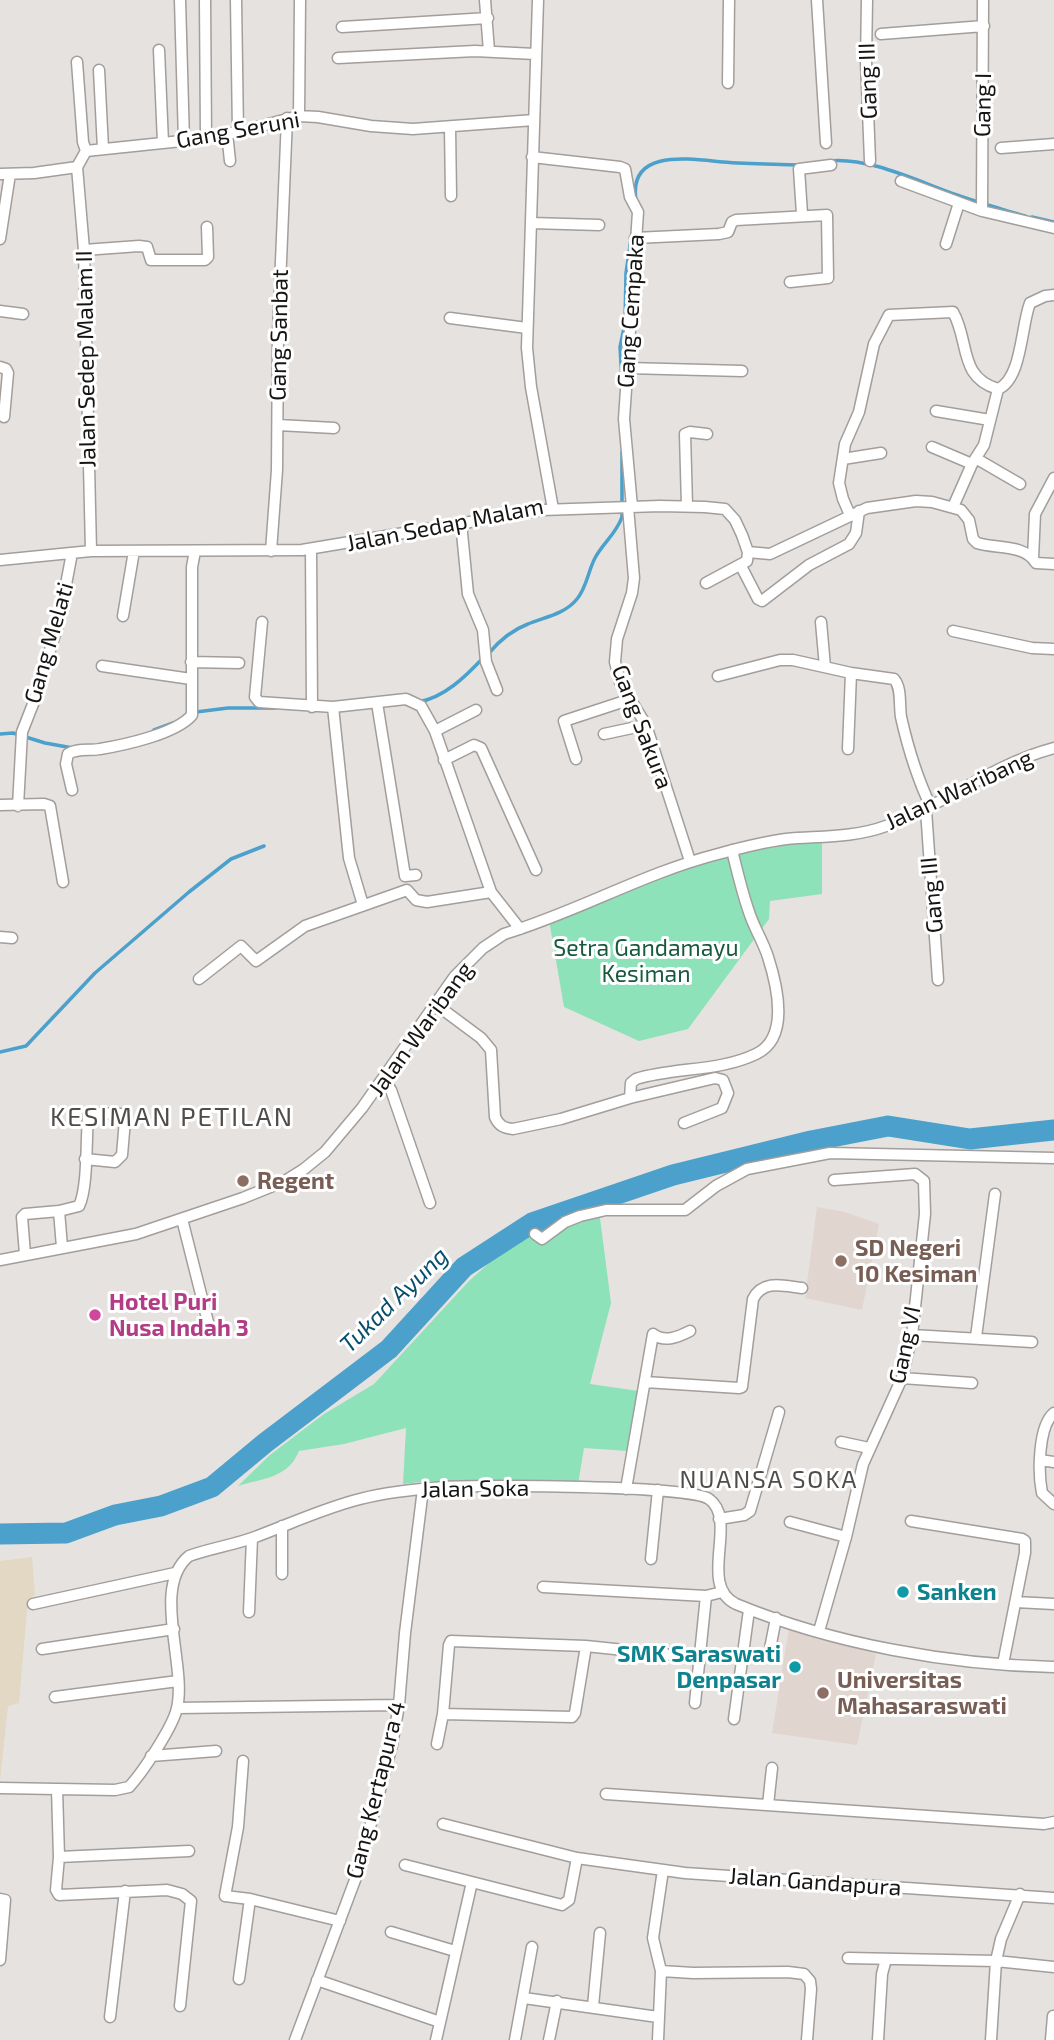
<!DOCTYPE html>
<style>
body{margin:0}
canvas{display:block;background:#e6e2df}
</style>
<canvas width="1054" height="2040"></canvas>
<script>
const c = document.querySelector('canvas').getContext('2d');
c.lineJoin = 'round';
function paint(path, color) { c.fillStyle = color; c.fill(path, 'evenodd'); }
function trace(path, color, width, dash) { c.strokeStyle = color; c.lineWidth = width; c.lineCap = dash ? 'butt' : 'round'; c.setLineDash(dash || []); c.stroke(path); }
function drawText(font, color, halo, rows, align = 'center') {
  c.font = font + ' "Exo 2",sans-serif'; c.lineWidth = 6; c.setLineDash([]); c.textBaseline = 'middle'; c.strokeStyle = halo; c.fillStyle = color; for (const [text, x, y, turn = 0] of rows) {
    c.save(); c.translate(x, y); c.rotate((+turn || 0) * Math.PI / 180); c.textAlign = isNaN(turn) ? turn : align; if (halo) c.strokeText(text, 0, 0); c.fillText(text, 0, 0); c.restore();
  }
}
paint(new Path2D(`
 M32 1557 35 1595 28 1601 27 1610 19 1703 8 1706 0 1781V1561Z`), '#e2d8c3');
paint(new Path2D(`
 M817 1207 845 1212 879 1224 862 1310 805 1298Z
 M789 1628 876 1654 857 1745 772 1733Z`), '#e1d5cf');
paint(new Path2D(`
 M822 842V894L770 901 769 919 688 1029 639 1041 564 1007 549 920C639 885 724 846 822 842Z
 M584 1218H600L611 1303 590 1384 639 1391 627 1451 584 1448 578 1484 428 1481 403 1484 406 1428 344 1444 299 1451C288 1478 264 1478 238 1486L270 1455 324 1414 374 1384 469 1281 508 1246 540 1230Z`), '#8ee2b9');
trace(new Path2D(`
 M828 161C868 156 919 182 957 195 979 203 1002 209 1025 216
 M636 200C628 148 691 159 723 162 748 164 774 164 799 165
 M1032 217 1054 222
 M622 381 620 347 625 323 626 273 631 239
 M489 653C500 640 512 630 528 624 545 617 565 614 577 599 587 587 588 571 595 558 603 543 616 534 622 517V452
 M418 702C444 698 466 676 483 658
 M196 712 228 708H275
 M154 730 173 723
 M0 734 13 733 45 743 73 748
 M0 1052 26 1046 95 973 189 892 231 859 264 846`), '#4ba1cb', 3.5);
trace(new Path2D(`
 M0 1534 66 1533 115 1515 161 1506 212 1487 265 1443 389 1349 464 1267 532 1223 673 1175 811 1141 888 1126 970 1139 1054 1130`), '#4ba1cb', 21);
const minor = new Path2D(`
 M180 0 184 141
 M205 0 206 137
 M236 0 238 132
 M485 0 489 51
 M538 0 527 348 531 387 553 509
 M817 0 826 143
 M867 0 866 61 870 161
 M342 27 488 18
 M881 34 984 26
 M159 50 163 143
 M338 58 475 51 535 54
 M77 62 83 142 86 151
 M99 70 103 149
 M728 83 729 0
 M299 116 300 0
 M450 127 451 196
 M227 133 230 161
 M1001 148 1054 144
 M532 157 620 167 625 169 630 197 638 212 624 419 632 507
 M0 174 34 173 77 167
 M901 181 982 211 1054 228
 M982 211 983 0
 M802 214 799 169 831 165
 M531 223 599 225
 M635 238 719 234 728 232 732 222 736 220 827 215 828 278 790 282
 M0 239 10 174
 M946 244 959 203
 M84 250 139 246 147 247 151 260H205L208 257 207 227
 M0 311 23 314
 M450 318 527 328
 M0 367 6 369 8 373 4 417
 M627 368 742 371
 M936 411 990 420
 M278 425 334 428
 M932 447 972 464
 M843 459 881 453
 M977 459 1020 484
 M687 506 685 434 690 432 707 434
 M628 507 634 578 632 593 617 639 615 662 620 682 646 725 690 861
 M953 507 972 464 984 445 998 389C1022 379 1021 326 1030 303L1045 296 1054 295
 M850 515 843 499 839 483 845 444 859 412 874 344 889 315 953 312C970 342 958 377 998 389
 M461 523 468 594 483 630 486 662 497 690
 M311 549 312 707
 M91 551 84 250 77 167 86 151 191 140 238 132 299 116 318 117 371 126 413 129 534 120
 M271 551 277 470 278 333 287 118
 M748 552 770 554 867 508 916 501 932 502 961 510 969 520 973 539 977 543C996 549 1025 544 1036 563L1054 564
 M1033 558 1035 514 1054 478
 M0 560 91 551 302 550 542 510 660 506 705 507 725 509 735 520 742 535 748 552 747 561 706 583
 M741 566 758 599 762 601 809 565 849 544 856 533 859 511
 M123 616 134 551
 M262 622 255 697 259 702 333 707 406 699 421 706 435 731 491 892 520 929
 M821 622 825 667
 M953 631 1032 648 1054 649
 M191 662 239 663
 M102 666 191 679
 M718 676 780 660H793L851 673 894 679C902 688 899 705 901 717 908 748 917 778 931 807
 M377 703 405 876 416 875
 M333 707 349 858 363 905
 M435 731 476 710
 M604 734 646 725
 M848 749 851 673
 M576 759 564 721 631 699
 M444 760 474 745 481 748 536 870
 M72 790 66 764 68 754C77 748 90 751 100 749 124 745 176 734 192 715V567L195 551
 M0 805 44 804 50 806 63 882
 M18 806 22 732 35 699 59 621 72 553
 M926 810 938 980
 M0 937 12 938
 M199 979 241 946 256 961 305 926 407 890 416 900 427 902 491 892
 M434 1003 481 1038 491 1050 495 1117C499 1126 504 1128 513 1129L561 1119 630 1098 715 1078 723 1080 728 1093 722 1108 684 1123
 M384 1080 391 1090 430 1203
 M630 1098 631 1083 636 1079C674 1067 719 1072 756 1054 790 1038 777 985 768 957 763 941 754 928 749 912 742 892 737 871 732 850
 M59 1211 62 1247
 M182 1219 209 1326
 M535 1234 542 1239 565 1222 580 1216 606 1210H685L716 1186 747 1169 830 1153 1054 1158
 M25 1254 22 1217 25 1214 59 1211 79 1206C88 1188 86 1139 88 1116L94 1113 121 1114 125 1120 122 1155 115 1162 85 1159
 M0 1260 136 1234 243 1198 285 1181 304 1169 325 1152 362 1108 455 976 483 948 504 934C577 912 644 873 718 854 740 848 763 842 786 839 820 836 853 838 886 826 944 805 993 764 1054 748
 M912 1335 1032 1342
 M976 1337 995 1194
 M902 1378 972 1383
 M645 1382 739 1388 742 1387 753 1299C763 1279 784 1286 802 1288
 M1054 1413C1038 1426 1038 1473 1042 1493L1054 1504
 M841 1442 869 1448
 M1040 1460 1054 1462
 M626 1489 653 1334C665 1343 678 1337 690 1331
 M719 1519 744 1515 750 1511 779 1412
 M911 1521 1022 1539 1025 1541V1553L1003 1664
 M790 1522 846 1537
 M282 1526V1574
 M651 1559 658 1490
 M543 1587 706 1596 722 1592
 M1016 1602 1054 1604
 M33 1604 175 1573
 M249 1612 252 1538
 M819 1631 846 1537 863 1464 902 1378 912 1335 925 1214 924 1181 915 1174 834 1180
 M42 1649 174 1629
 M769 1654 776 1618
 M55 1697 178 1681
 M695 1703 706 1596
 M177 1708 399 1705
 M443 1714 572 1717 575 1713 586 1646
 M734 1719 749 1610
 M437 1744 443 1714 449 1645 451 1641 586 1646 700 1658
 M151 1756 216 1751
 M243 1761 238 1827 225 1896 250 1899 340 1921
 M0 1788 115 1790 129 1787C142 1773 173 1727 177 1708 187 1665 151 1587 189 1556 211 1548 234 1545 255 1537 290 1524 324 1508 360 1499 387 1492 416 1489 444 1487 479 1485 690 1485 709 1499 739 1520 697 1585 736 1604 833 1644 950 1665 1054 1667
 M57 1789 59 1857 56 1890 59 1895 167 1890 182 1894 191 1901 180 2006
 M606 1794 1044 1824 1054 1822
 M768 1805 772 1768
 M443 1824 577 1858 685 1873 1054 1898
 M59 1857 189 1851
 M405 1865 562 1905 569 1900 577 1858
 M0 1899 5 1900 0 1960
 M391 1932 455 1951
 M848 1958 996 1961 1054 1967
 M661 1971 693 1973 788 1972 804 1974 810 1981 811 1989 807 2040
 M239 1979 250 1899
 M317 1980 440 2022
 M524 1998 658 2017
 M593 2006 600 1933
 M110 2017 125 1891
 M295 2040 358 1872 392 1745 399 1705 405 1633 423 1489
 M436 2040 472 1882
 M515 2040 532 1947
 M549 2040 557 2001
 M658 2040 661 1971 653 1938 663 1870
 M878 2040 882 1974 886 1959
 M991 2040 996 1961 1001 1939 1020 1894
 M1051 2040 1053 2016`);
trace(minor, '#a29e9c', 13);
trace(minor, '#fff', 10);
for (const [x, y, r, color] of [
 [243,1181,7,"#8d6e63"],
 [841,1261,7,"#8d6e63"],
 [95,1315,7,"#d1479c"],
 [903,1592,7,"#0f9aa8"],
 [795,1667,7,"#0f9aa8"],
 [823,1693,7,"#8d6e63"]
]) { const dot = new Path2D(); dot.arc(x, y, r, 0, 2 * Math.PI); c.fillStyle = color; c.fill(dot); trace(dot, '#fff', 2.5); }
drawText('23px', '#161514', '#fff', [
 ["Gang III",868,81,-92],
 ["Gang I",983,105,-89],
 ["Gang Seruni",238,130,-10],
 ["Gang Cempaka",631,311,-86],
 ["Gang Sanbat",279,335,-89],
 ["Jalan Sedep Malam II",86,359,-91],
 ["Jalan Sedap Malam",445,525,-11],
 ["Gang Melati",49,643,-74],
 ["Gang Sakura",642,727,69],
 ["Jalan Waribang",959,790,-25],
 ["Gang III",932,895,-95],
 ["Jalan Waribang",421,1029,-54],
 ["Gang VI",905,1345,-78],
 ["Jalan Soka",475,1489,-1],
 ["Gang Kertapura 4",376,1790,-76],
 ["Jalan Gandapura",815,1882,4]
]);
drawText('23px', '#185a3f', '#fff', [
 ["Setra Gandamayu",646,948],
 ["Kesiman",646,974]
]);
drawText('bold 23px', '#785e54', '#fff', [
 ["Regent",257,1181],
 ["SD Negeri",855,1248],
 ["10 Kesiman",855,1274],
 ["Universitas",837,1680],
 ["Mahasaraswati",837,1706]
], 'left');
drawText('bold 23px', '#b23c85', '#fff', [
 ["Hotel Puri",109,1302],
 ["Nusa Indah 3",109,1328]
], 'left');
drawText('bold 23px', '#0d838f', '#fff', [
 ["Sanken",917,1592],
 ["SMK Saraswati",781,1654,"right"],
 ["Denpasar",781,1680,"right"]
], 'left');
drawText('italic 24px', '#074f6c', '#fff', [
 ["Tukad Ayung",394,1300,-44]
]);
c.letterSpacing = '2px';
drawText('24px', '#504c4a', '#fff', [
 ["NUANSA SOKA",769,1480]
]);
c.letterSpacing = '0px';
c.letterSpacing = '2px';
drawText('26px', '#504c4a', '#fff', [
 ["KESIMAN PETILAN",172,1117]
]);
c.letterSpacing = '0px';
</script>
